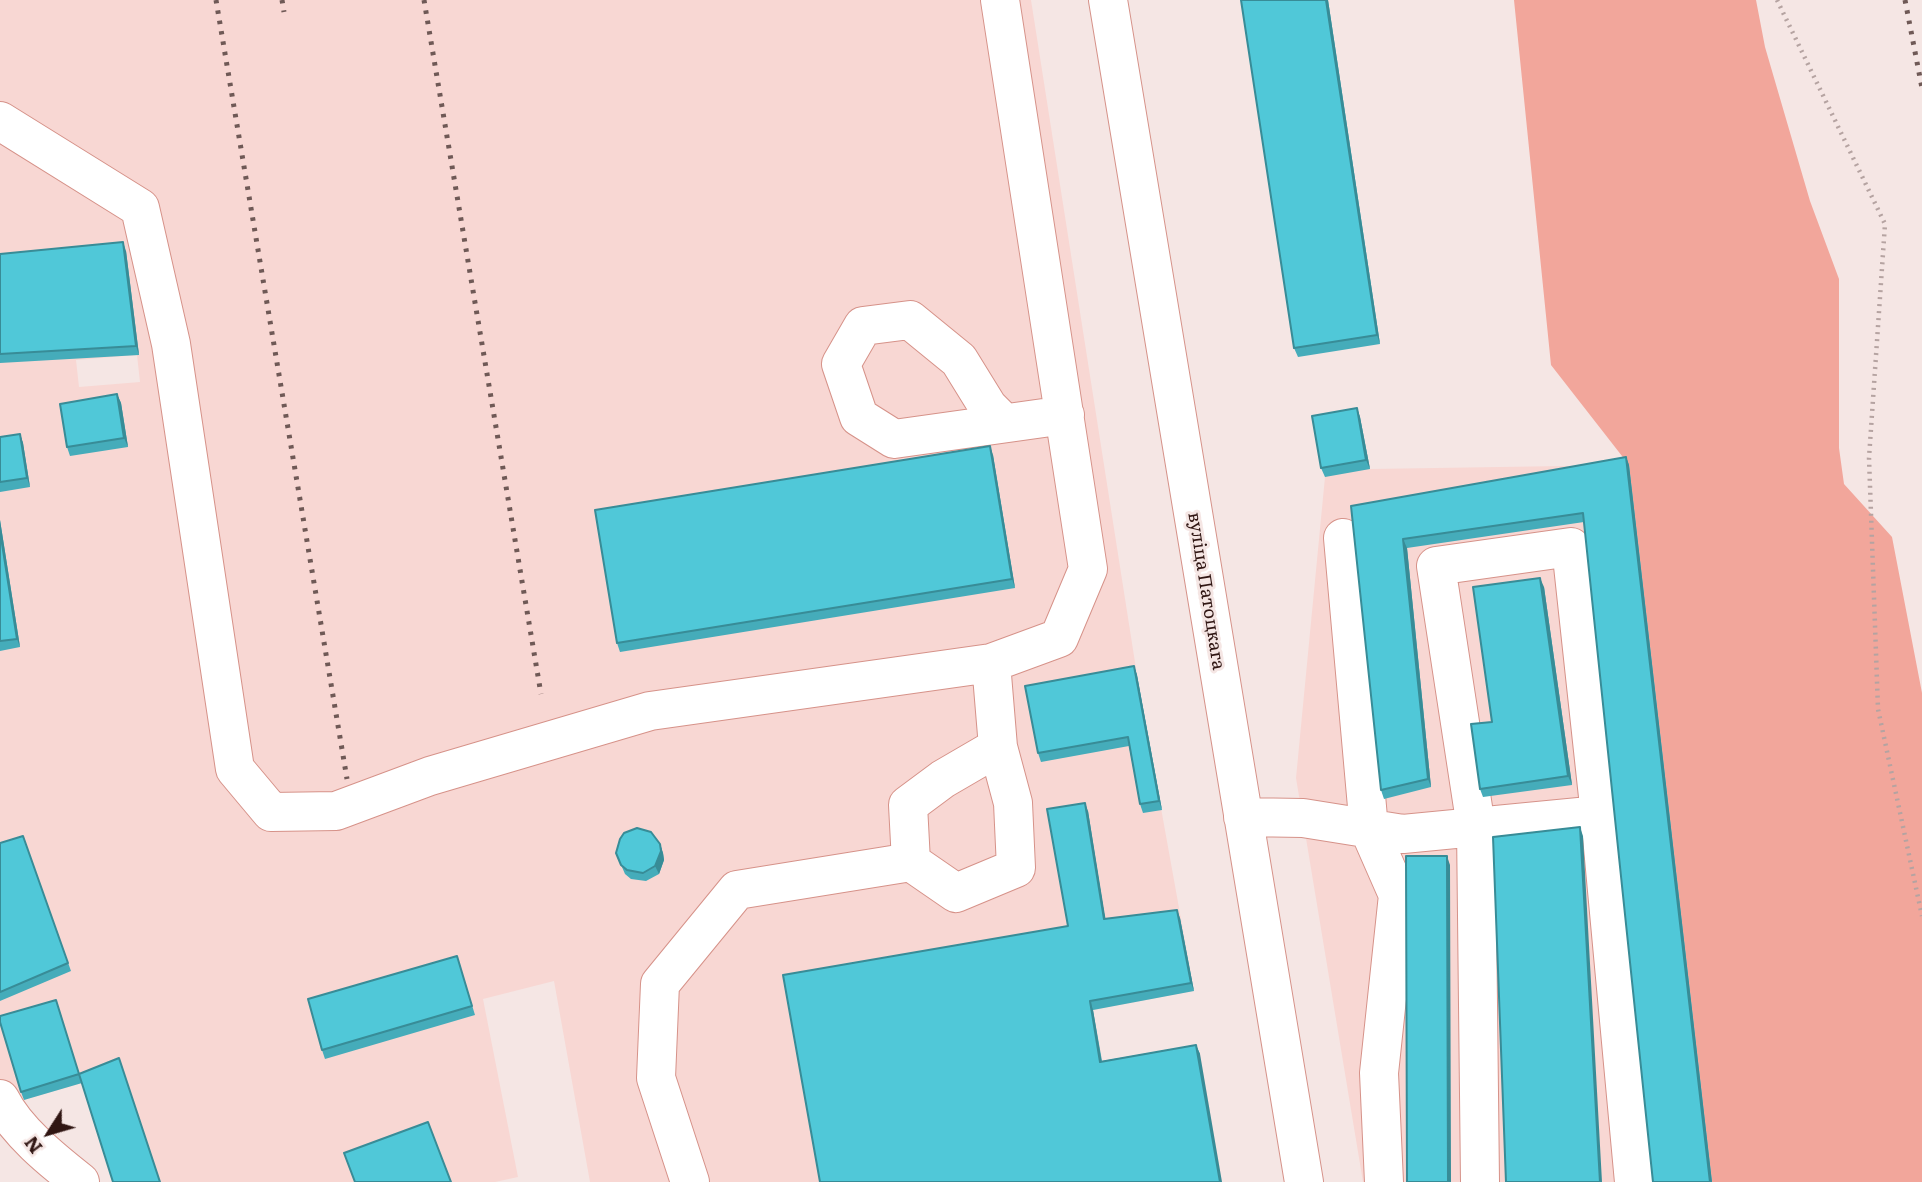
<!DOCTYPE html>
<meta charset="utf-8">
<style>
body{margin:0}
#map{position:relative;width:1922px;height:1182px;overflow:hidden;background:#f5e6e4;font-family:Literata,serif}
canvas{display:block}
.north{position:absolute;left:14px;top:1098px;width:70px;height:70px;-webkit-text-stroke:5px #f5e6e4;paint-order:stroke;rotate:233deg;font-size:19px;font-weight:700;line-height:28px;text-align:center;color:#301613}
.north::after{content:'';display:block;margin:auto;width:24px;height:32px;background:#301613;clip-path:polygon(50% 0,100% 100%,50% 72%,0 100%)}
</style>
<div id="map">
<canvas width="1922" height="1182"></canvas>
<div class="north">N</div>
</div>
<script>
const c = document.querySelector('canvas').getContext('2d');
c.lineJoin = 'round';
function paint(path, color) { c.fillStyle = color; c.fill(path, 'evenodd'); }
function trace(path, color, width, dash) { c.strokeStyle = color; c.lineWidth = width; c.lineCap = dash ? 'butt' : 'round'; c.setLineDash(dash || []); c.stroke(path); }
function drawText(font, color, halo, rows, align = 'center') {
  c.font = font + ' Literata,serif'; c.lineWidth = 6; c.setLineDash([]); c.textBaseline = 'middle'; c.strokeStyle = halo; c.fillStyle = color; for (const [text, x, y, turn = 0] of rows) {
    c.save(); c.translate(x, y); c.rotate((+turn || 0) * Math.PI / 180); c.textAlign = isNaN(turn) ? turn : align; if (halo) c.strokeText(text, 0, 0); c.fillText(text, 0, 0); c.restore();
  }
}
paint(new Path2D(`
 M0 0H1031L1137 675 1194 991 1093 1010 1104 1070 1200 1054 1222 1182H590L554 981 483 999 518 1177 495 1182H114L82 1083 24 1100 0 1111ZM137 355 140 382 79 387 76 360Z
 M1360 417 1370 469 1629 465 1712 1182H1363L1296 778 1325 477 1315 425Z`), '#f8d7d3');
paint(new Path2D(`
 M1514 0H1756L1765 47 1810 201 1839 279V448L1844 484 1892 537 1922 693V1182H1712L1629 465 1551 365Z`), '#f2a69b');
const minor = new Path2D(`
 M1108 0 1304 1182
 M0 121 140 208 171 344 235 769 271 812 336 811 430 776 650 711 991 663 1059 638 1088 569 1000 0
 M1004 423 988 407 959 360 910 320 863 326 841 364 859 417 894 439 1065 415
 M1343 538 1369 829 1398 895 1379 1073 1384 1182
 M991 663 998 747 1013 803 1016 868 956 893 911 862 908 805 943 779 998 747
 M1243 817 1303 818 1403 834 1600 815
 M0 1099C16 1131 52 1160 80 1182
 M690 1182 656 1078 660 984 737 890 911 862
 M1480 1182 1476 827 1436 566 1571 547 1600 815 1634 1182`);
trace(minor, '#d69289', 40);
trace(new Path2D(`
 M1777 0 1885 224 1869 458 1878 709 1922 916`), '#b5a3a1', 4.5, [2, 5]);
trace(minor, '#fff', 38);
trace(new Path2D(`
 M216 0 347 779
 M282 0 284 12
 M424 0 541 694
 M1905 0 1922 88`), '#6f5956', 5, [3.5, 7]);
paint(new Path2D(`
 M1241 0H1328L1380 344 1298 357 1294 348Z
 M126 251 139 355 0 363V254Z
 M117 394 121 403 128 447 70 456 67 447Z
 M1357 408 1360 417 1370 469 1325 477 1321 468Z
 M20 434 23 443 30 487 0 492V437Z
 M993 455 1015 588 620 652 617 643Z
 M1626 457 1629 465 1712 1182H1653L1584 522 1407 548 1431 787 1384 799 1381 790 1351 506Z
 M0 520 20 647 0 651Z
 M1544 587 1572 785 1483 797 1480 789 1492 722Z
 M1134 666 1137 675 1162 810 1143 813 1140 804 1129 746 1041 762 1038 753Z
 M1088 811 1105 919 1180 918 1194 991 1093 1010 1102 1061 1196 1045 1200 1054 820 1182 1068 926Z
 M23 836 71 971 0 1001V843Z
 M660 844 663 853 664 860 659 874 646 881 631 879 625 874 616 853Z
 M457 956 475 1015 325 1059 322 1050Z
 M56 1000 82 1083 24 1100 21 1092Z`), '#45acba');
paint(new Path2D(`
 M1326 0H1328L1380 344 1377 335Z
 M123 242 126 251 139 355 136 346Z
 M117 394 121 403 128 447 124 438Z
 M1357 408 1360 417 1370 469 1366 460Z
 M20 434 23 443 30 487 27 478Z
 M990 446 993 455 1015 588 1012 579Z
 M1626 457 1629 465 1712 1182H1710Z
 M0 520 20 647 17 639 0 531Z
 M1403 539 1407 548 1431 787 1428 779Z
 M1540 578 1544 587 1572 785 1568 776Z
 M1134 666 1137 675 1162 810 1159 801Z
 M1085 803 1088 811 1107 928 1104 919Z
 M1580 827 1583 836 1602 1182H1600Z
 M660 844 663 853 664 860 659 874 655 866Z
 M1447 856 1450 865 1451 1182H1448Z
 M1177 910 1180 918 1194 991 1191 983Z
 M1090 1001 1093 1010 1103 1070 1100 1062Z
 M1196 1045 1200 1054 1222 1182H1220Z`), '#388c97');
const building = new Path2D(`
 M1241 0H1326L1377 335 1294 348Z
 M123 242 136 346 0 354V254Z
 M117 394 124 438 67 447 60 404Z
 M1357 408 1366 460 1321 468 1312 416Z
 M20 434 27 478 0 482V437Z
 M990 446 1012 579 617 643 595 510Z
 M1626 457 1710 1182H1653L1583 513 1403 539 1428 779 1381 790 1351 506Z
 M0 531 17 639 0 641Z
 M1540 578 1568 776 1480 789 1471 724 1492 722 1473 587Z
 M1134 666 1159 801 1140 804 1128 737 1038 753 1025 686Z
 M1085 803 1104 919 1177 910 1191 983 1090 1001 1100 1062 1196 1045 1220 1182H820L783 975 1068 926 1047 809Z
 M1580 827 1600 1182H1506L1493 837Z
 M637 828 651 832 660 844 661 851 655 866 643 873 627 870 621 865 616 853 620 839 624 833Z
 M23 836 68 963 0 992V843Z
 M1406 856H1447L1448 1182H1407Z
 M457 956 472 1006 322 1050 308 999Z
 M56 1000 79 1074 21 1092 0 1022V1016Z
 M119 1058 160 1182H113L79 1074Z
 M428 1122 451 1182H355L344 1153Z`);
paint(building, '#50c8d8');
trace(building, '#388c97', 2);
drawText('18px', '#301613', '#f5e6e4', [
 ["вуліца Патоцкага",1206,591,81]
]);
</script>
